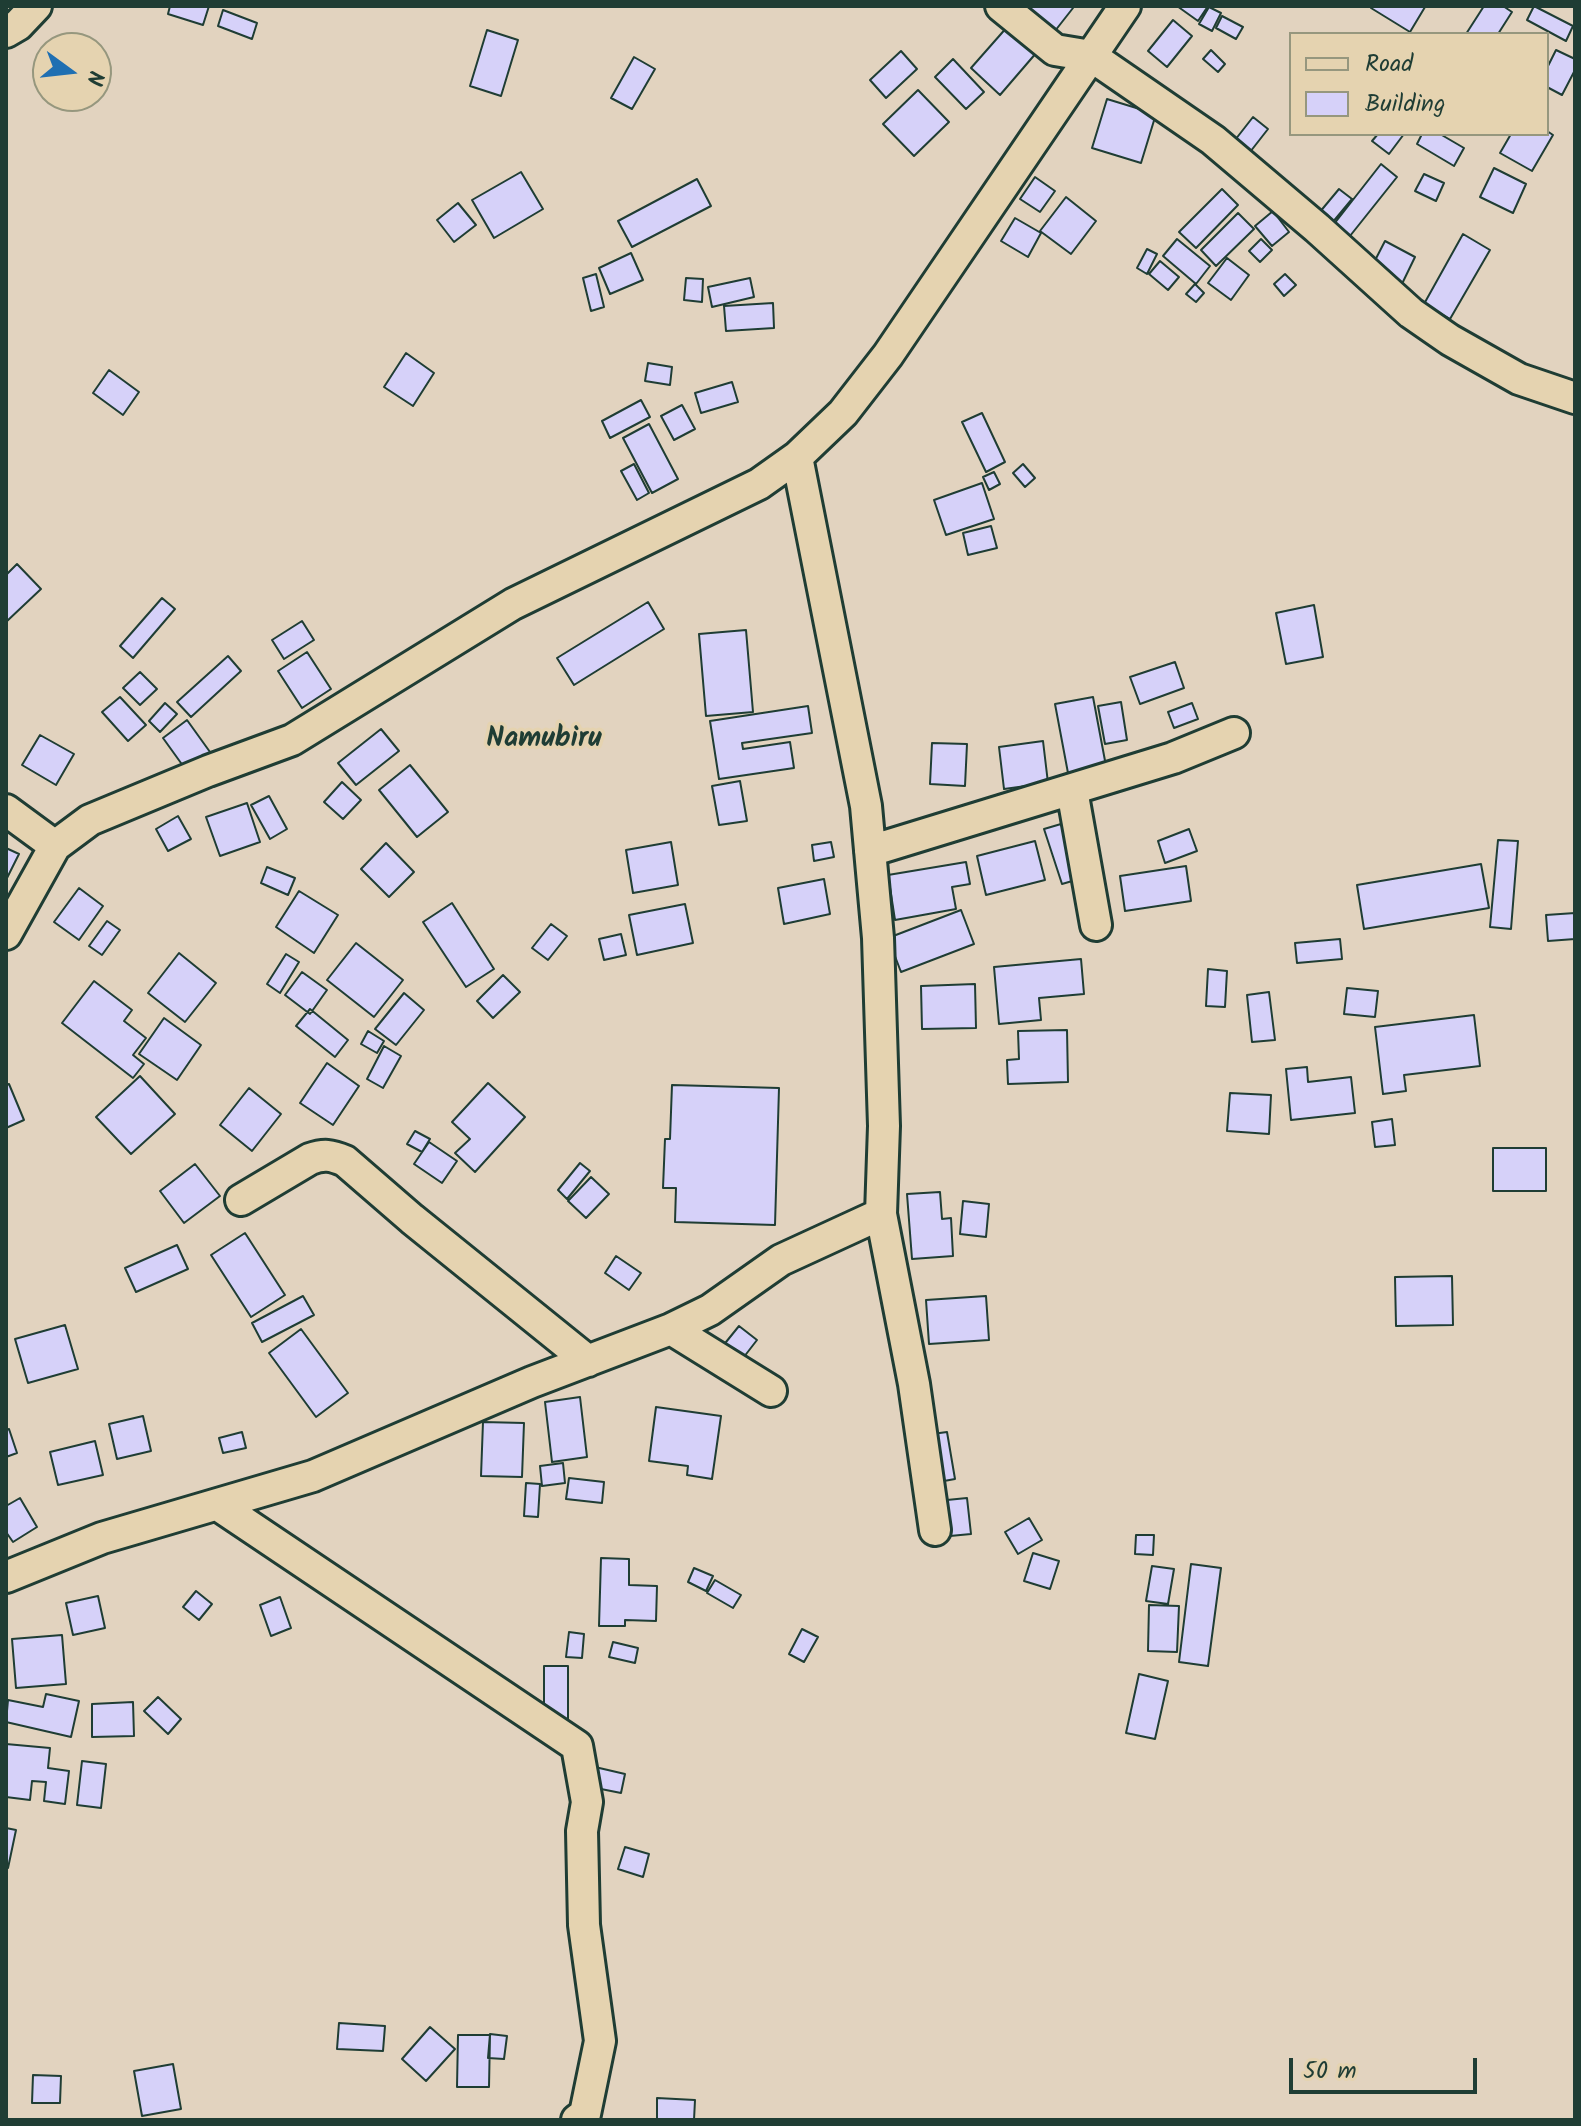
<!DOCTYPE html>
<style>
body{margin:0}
#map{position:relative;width:1581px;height:2126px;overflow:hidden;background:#e2d3bf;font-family:Kalam,sans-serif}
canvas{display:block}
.frame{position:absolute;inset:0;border:8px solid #1f3d34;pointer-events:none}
.legend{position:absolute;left:1289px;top:32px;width:260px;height:104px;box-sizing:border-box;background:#e5d3b0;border:2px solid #96977e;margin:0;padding:10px 14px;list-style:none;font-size:24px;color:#1f3d34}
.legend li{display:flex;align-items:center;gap:16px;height:40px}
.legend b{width:40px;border:2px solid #96977e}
.north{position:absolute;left:32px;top:32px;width:80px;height:80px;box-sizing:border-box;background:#e5d3b0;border:2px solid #96977e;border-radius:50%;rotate:105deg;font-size:22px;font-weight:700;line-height:32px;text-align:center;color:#1f3d34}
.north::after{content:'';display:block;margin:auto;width:28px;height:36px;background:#1f6fb2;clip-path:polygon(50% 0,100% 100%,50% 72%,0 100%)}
.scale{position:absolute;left:1289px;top:2058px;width:188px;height:36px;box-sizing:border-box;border:4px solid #1f3d34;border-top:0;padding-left:10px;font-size:24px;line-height:28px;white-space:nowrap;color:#1f3d34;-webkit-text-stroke:6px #e5d3b0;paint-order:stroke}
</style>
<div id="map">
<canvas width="1581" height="2126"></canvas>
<div class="frame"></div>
<ul class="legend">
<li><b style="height:10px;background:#e5d3b0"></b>Road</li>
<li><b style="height:22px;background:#d6d1f9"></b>Building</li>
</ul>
<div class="north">N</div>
<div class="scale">50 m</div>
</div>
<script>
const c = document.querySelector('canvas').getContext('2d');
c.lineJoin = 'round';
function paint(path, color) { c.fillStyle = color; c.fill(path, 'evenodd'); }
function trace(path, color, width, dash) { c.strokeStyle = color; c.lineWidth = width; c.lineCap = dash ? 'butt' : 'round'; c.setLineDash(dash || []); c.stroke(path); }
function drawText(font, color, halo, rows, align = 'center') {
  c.font = font + ' Kalam,sans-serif'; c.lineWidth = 7; c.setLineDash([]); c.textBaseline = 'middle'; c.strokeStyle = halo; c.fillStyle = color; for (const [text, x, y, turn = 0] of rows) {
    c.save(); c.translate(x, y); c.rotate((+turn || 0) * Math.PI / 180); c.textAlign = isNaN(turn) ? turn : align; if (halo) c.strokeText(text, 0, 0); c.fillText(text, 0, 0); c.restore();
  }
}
const building = new Path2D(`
 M170 6H209L203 25 168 14Z
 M1028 6H1070L1073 8 1051 36 1022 14Z
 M1177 6H1208L1198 21Z
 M1372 6H1423L1425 7 1410 32 1371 8Z
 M1484 6H1503L1512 12 1498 34H1466Z
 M1534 6 1573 26 1566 41 1527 20Z
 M1209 7 1221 13 1212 31 1199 24Z
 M223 10 257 23 252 39 218 26Z
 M1222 16 1243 27 1236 39 1216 28Z
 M1173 20 1192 36 1167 67 1148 51Z
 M1008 26 1037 52 1000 95 971 68Z
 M487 30 518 40 501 96 470 86Z
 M1211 50 1225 64 1218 72 1203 59Z
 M1556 50 1575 59V70L1562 95 1547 87V68Z
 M901 51 917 69 886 98 870 80Z
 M634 57 655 69 632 109 611 98Z
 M953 59 984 92 966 109 935 77Z
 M918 90 949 122 914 156 883 124Z
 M1107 99 1156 114 1141 163 1092 148Z
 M1253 117 1268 129 1243 161 1228 149Z
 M1547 131 1553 135 1532 171 1500 153 1511 134H1547Z
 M1378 134H1404L1389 154 1372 141Z
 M1422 134H1440L1464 148 1454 166 1417 144Z
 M1381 164 1397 177 1342 246 1327 233Z
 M1494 168 1526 184 1513 213 1480 197Z
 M521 172 543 209 494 238 472 200Z
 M1424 174 1444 183 1436 201 1415 191Z
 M1035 177 1055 191 1040 212 1020 199Z
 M697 179 711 206 632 247 618 221Z
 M1222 189 1238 205 1196 248 1179 232Z
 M1339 189 1352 199 1327 229 1314 219Z
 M1066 197 1096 221 1071 254 1040 231Z
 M458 203 476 225 454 242 437 220Z
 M1273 211 1289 232 1272 246 1255 226Z
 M1238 213 1254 229 1216 266 1201 250Z
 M1015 218 1041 233 1028 257 1001 241Z
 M1463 234 1490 250 1450 319 1424 304Z
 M1177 239 1210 266 1196 284 1163 256Z
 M1261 239 1272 250 1260 262 1249 251Z
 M1385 241 1415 257 1399 290 1368 274Z
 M1147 249 1157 254 1147 274 1137 268Z
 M631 253 643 280 610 294 599 268Z
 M1227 258 1249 275 1231 300 1208 283Z
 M1160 261 1179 277 1168 290 1149 274Z
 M596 274 604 307 591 311 583 278Z
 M1285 274 1296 285 1284 296 1274 284Z
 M686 278 703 279 702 302 684 300Z
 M750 278 754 297 712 307 708 287Z
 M1195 284 1204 293 1196 302 1186 294Z
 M773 303 774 328 726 331 724 306Z
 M406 353 434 373 413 406 384 387Z
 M648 363 672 367 670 385 645 381Z
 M109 370 139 392 123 415 93 393Z
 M732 382 738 402 701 413 695 393Z
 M641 400 650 417 610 438 602 421Z
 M682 405 695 429 674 440 661 416Z
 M982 413 1005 462 986 472 962 422Z
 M649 424 678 479 652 493 623 438Z
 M634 464 649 493 637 500 621 471Z
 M1023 464 1035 478 1025 487 1013 473Z
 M994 472 1000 484 989 490 983 477Z
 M982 483 994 519 946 535 934 500Z
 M991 526 997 548 968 555 963 533Z
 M17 564 41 589 6 622V575Z
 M162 598 175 609 133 658 120 646Z
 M648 602 664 629 574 685 557 658Z
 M1314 605 1323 657 1286 664 1276 613Z
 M302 621 314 640 284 659 272 640Z
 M746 630 753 712 706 716 699 634Z
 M307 652 331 689 302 708 278 671Z
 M228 656 241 671 191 717 177 702Z
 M1175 662 1184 688 1140 704 1130 677Z
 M140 672 157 689 140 705 123 688Z
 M120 697 146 725 128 741 102 712Z
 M1093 697 1106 766 1068 773 1055 704Z
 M1121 702 1127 740 1105 744 1098 706Z
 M165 703 177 714 160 732 149 721Z
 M1192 703 1198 719 1174 728 1168 712Z
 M808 706 812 733 742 743 743 749 790 742 794 768 719 779 710 721Z
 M187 720 210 752 186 770 163 738Z
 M381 729 399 751 356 785 338 763Z
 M40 735 74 754 56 785 22 765Z
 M1043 741 1048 783 1004 789 999 747Z
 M932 743 967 744 965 786 930 784Z
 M410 765 448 812 417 837 379 790Z
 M740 781 747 821 719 825 712 786Z
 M342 782 361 800 343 819 324 802Z
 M269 796 287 829 270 839 251 805Z
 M247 803 260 842 220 856 206 817Z
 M178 816 191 839 168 851 156 829Z
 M1061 824 1079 879 1062 884 1044 829Z
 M1189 829 1197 851 1165 863 1158 841Z
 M1498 840 1518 841 1511 929 1490 927Z
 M1035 841 1045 880 986 895 977 856Z
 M671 842 678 885 633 893 626 850Z
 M831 842 834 857 814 861 812 845Z
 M386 843 414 872 389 897 361 869Z
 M6 848 19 854 6 880Z
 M966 862 970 884 952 887 956 909 895 920 888 875Z
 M1481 864 1489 908 1364 929 1357 885Z
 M1186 866 1191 901 1125 911 1120 876Z
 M267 867 295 878 288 895 261 883Z
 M824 879 830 914 784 924 778 888Z
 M79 888 103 906 79 940 54 922Z
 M299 891 338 915 314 953 276 927Z
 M452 903 494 969 466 987 423 922Z
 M685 904 693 943 637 955 629 915Z
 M961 910 974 944 901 972 888 938Z
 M1575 913V939L1548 941 1546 915Z
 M107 921 120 930 102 955 89 946Z
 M551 924 567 936 548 960 532 948Z
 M621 934 626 955 604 960 599 939Z
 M1340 939 1342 959 1297 963 1295 943Z
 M356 943 403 980 374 1017 327 980Z
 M179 953 216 983 185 1022 148 993Z
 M286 954 299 962 280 993 267 984Z
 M1081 959 1084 994 1039 998 1041 1020 999 1024 994 967Z
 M1208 969 1227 971 1225 1007 1206 1006Z
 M302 972 327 990 310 1014 285 995Z
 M503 975 520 992 493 1018 477 1001Z
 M94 981 132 1010 124 1021 146 1038 133 1055 144 1064 133 1078 62 1023Z
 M975 984 976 1028 922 1029 921 986Z
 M1347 988 1378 991 1375 1017 1344 1014Z
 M1269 992 1275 1040 1252 1042 1247 995Z
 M404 993 424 1010 396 1045 375 1029Z
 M310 1009 348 1040 335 1057 296 1026Z
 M1474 1015 1480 1066 1404 1075 1406 1091 1383 1094 1375 1027Z
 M164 1018 201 1045 177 1080 139 1054Z
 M1067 1030 1068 1082 1008 1084 1007 1060 1019 1059 1018 1031Z
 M368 1031 384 1041 377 1053 361 1044Z
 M384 1046 401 1056 383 1088 367 1079Z
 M327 1063 359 1086 333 1125 300 1103Z
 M1307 1067 1308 1082 1351 1077 1355 1113 1291 1120 1286 1069Z
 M140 1076 175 1114 131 1154 96 1117Z
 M488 1083 525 1117 475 1172 455 1153 470 1139 452 1122Z
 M9 1084 24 1120 6 1128V1085Z
 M672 1085 779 1088 775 1225 675 1222 676 1188H663L665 1139H670Z
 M249 1088 281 1114 252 1151 220 1125Z
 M1230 1093 1271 1095 1269 1134 1227 1131Z
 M1392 1119 1395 1145 1375 1147 1372 1122Z
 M415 1131 430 1139 422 1152 407 1144Z
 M429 1142 457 1161 442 1183 414 1164Z
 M1493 1148H1546V1191H1493Z
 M580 1163 590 1171 567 1199 558 1190Z
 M195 1164 220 1196 184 1223 160 1191Z
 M591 1177 609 1194 586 1218 568 1201Z
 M940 1192 942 1219 951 1218 953 1256 912 1259 907 1194Z
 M963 1201 989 1204 986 1237 960 1234Z
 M245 1233 285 1295 251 1317 211 1255Z
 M177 1245 188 1269 136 1292 125 1268Z
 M616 1256 641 1273 629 1290 605 1273Z
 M1452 1276 1453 1325 1396 1326 1395 1277Z
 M303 1296 314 1315 262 1342 252 1323Z
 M986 1296 989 1340 929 1344 926 1300Z
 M65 1325 78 1369 28 1383 15 1339Z
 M739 1326 757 1340 740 1362 722 1347Z
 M301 1329 348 1393 316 1417 269 1353Z
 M580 1397 587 1457 552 1462 545 1402Z
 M656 1407 721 1416 712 1479 687 1475 688 1466 649 1461Z
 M143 1416 151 1451 117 1459 109 1424Z
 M483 1422 524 1423 522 1477 481 1476Z
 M9 1429 17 1453 6 1457V1430Z
 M242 1432 246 1448 223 1453 219 1438Z
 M947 1432 955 1479 933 1483 925 1435Z
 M95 1441 103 1475 58 1485 50 1452Z
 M563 1463 565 1483 542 1486 540 1466Z
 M569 1478 604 1482 602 1503 566 1499Z
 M526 1483 540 1484 538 1517 524 1516Z
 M20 1498 37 1527 13 1542 6 1532V1506Z
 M967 1498 971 1534 950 1536 947 1500Z
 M1029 1518 1042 1540 1018 1554 1005 1532Z
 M1136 1535H1154L1153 1555 1135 1554Z
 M1033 1553 1059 1561 1050 1589 1024 1581Z
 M601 1558 629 1559V1585L657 1586 656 1621 625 1620V1626H599Z
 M1191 1564 1221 1568 1208 1666 1179 1662Z
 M1152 1566 1174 1569 1168 1604 1146 1601Z
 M694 1568 713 1576 706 1591 688 1582Z
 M715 1580 741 1595 733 1608 707 1593Z
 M196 1591 212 1604 199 1620 183 1607Z
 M98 1596 105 1628 73 1635 66 1603Z
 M280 1597 291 1628 271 1636 260 1605Z
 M1149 1605 1179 1606 1177 1652 1148 1651Z
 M802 1629 818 1637 804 1662 789 1654Z
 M569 1632 584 1634 582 1658 566 1657Z
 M62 1635 66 1684 16 1688 12 1639Z
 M613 1642 638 1648 635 1663 609 1657Z
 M544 1666H568V1719H544Z
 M1139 1674 1168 1681 1155 1739 1126 1733Z
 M46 1694 79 1701 71 1737 6 1722 8 1700 43 1707Z
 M158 1697 181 1719 168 1734 144 1711Z
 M133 1702 134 1736 92 1737V1704Z
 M6 1744 50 1748 48 1768 69 1771 65 1804 44 1801 46 1782 32 1781 30 1800 6 1797Z
 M82 1761 106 1764 101 1808 77 1805Z
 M595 1767 625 1774 621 1793 591 1787Z
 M6 1828 16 1830 8 1868 6 1867Z
 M625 1847 649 1854 643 1877 618 1869Z
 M339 2023 385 2026 383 2051 337 2049Z
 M430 2027 455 2049 426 2081 402 2059Z
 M490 2034 507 2036 504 2059 488 2058Z
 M458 2035H490L489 2087H457Z
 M173 2064 181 2109 142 2116 134 2071Z
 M33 2075 61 2076 60 2103H32Z
 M657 2098 695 2100 694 2120H657Z`);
paint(building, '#d6d1f9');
trace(building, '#1f3d34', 2);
const minor = new Path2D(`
 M1001 6 1055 50 1091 56 1213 140 1317 228 1411 313 1450 340 1519 379 1575 398
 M6 32 18 25 36 6
 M797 457 866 806 878 938 884 1126 881 1214 914 1384 935 1530
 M1072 790 1096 925
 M6 810 55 846
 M870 851 1173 758 1234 733
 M6 934 55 846 90 820 208 771 292 740 513 604 759 484 797 457 843 413 888 355 1125 6
 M241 1200 310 1159C324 1154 331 1155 345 1161L412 1219 588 1361
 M671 1329 771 1391
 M218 1505 577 1746 587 1802 582 1831 584 1925 600 2041 585 2114 577 2120
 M6 1577 102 1538 313 1476 532 1382 671 1329 710 1310 781 1260 881 1214`);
trace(minor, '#1f3d34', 36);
trace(minor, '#e5d3b0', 30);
drawText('bold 28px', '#1f3d34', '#e5d3b0', [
 ["Namubiru",544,741]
]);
</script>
